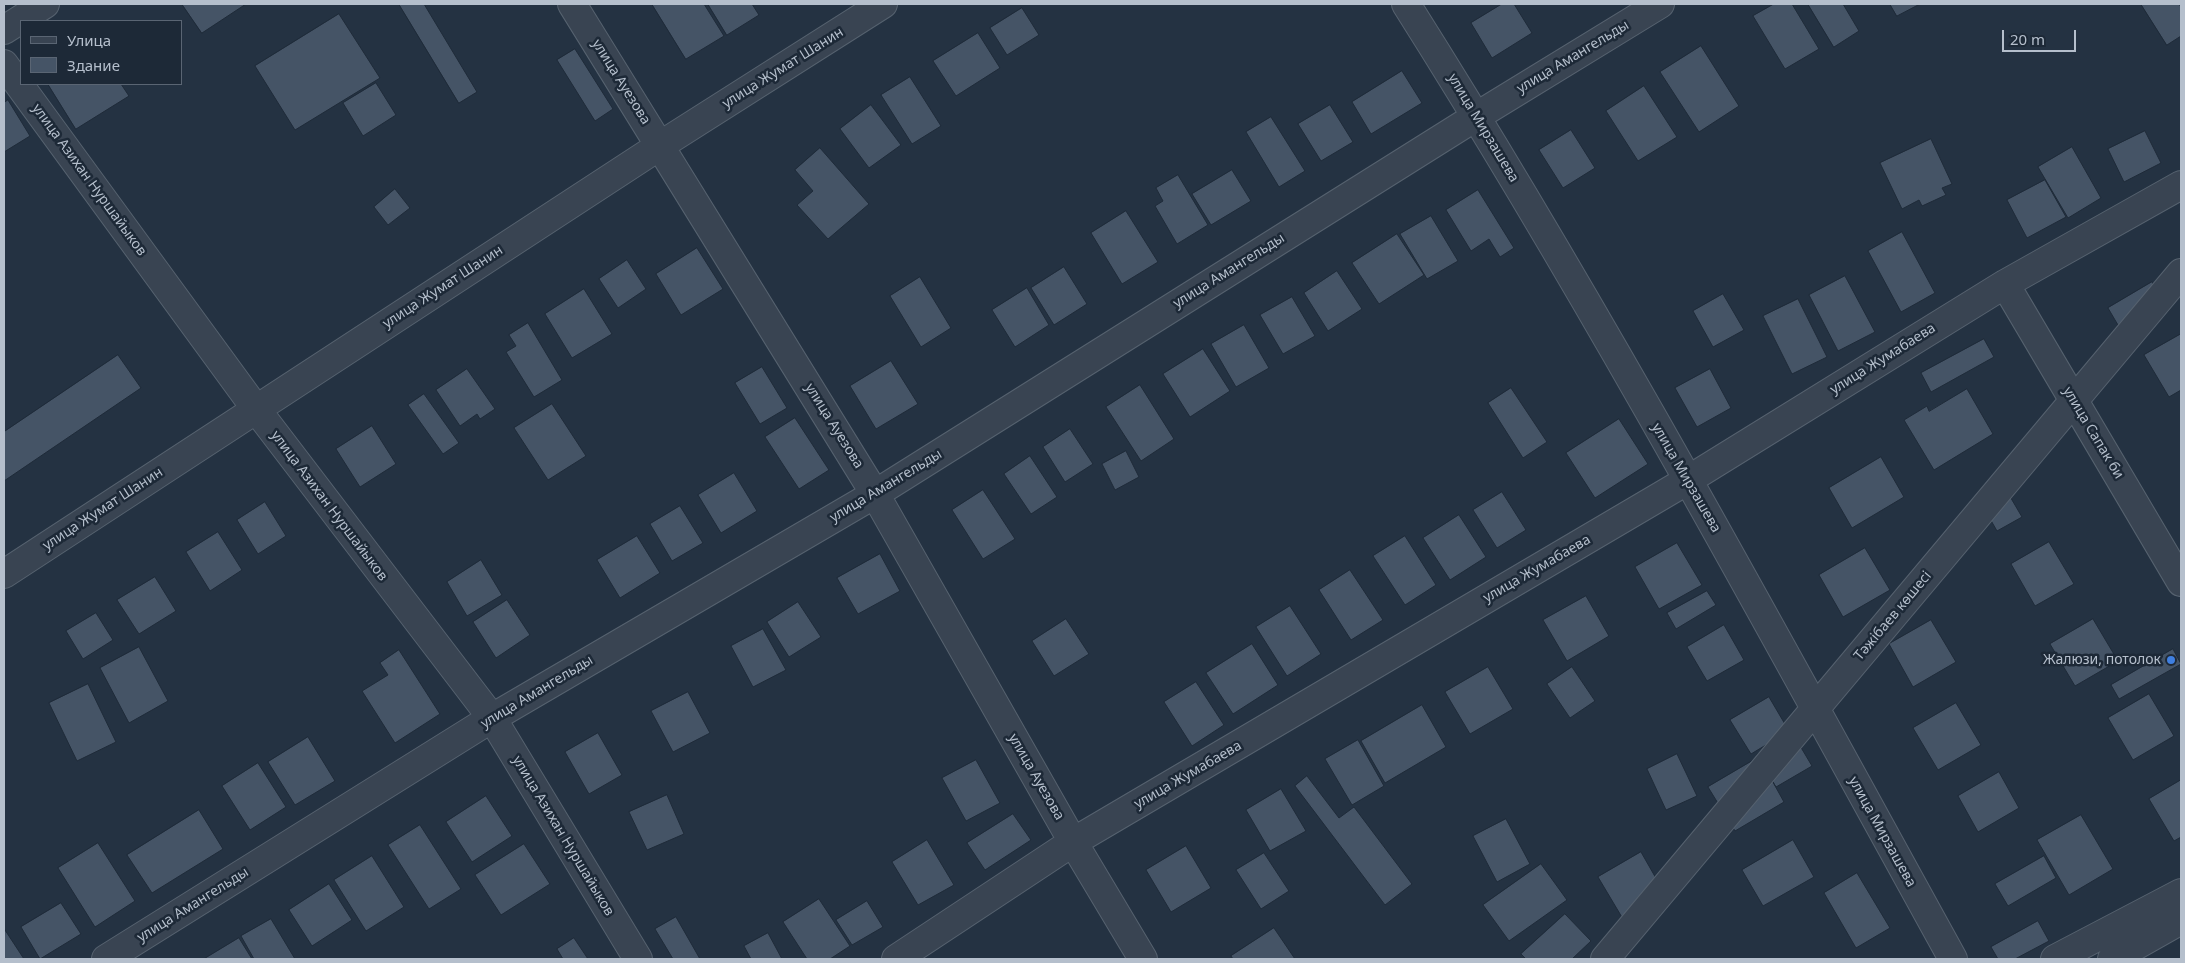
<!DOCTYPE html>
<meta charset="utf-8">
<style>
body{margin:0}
#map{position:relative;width:2185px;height:963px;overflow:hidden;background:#243242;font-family:"Noto Sans",sans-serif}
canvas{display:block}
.frame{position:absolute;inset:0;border:5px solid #b5bfcc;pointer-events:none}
.legend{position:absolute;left:20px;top:20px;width:162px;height:65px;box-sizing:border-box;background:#1d2937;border:1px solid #5a6573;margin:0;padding:6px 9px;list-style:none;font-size:15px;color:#b5bfcc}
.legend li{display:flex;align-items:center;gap:10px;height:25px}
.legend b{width:25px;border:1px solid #5a6573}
.scale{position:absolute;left:2002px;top:30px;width:74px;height:22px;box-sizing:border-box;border:2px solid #b5bfcc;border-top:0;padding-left:6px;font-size:15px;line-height:18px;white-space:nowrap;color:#b5bfcc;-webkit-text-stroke:4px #1d2937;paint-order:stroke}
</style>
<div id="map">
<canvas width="2185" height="963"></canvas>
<div class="frame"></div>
<ul class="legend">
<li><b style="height:6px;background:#394452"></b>Улица</li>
<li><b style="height:14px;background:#455466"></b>Здание</li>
</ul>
<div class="scale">20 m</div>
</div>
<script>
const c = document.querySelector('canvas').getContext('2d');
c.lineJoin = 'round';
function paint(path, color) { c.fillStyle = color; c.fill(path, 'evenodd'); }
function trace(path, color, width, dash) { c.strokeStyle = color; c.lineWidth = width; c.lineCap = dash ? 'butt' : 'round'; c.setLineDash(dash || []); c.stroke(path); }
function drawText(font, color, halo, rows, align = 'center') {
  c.font = font + ' "Noto Sans",sans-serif'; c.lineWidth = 5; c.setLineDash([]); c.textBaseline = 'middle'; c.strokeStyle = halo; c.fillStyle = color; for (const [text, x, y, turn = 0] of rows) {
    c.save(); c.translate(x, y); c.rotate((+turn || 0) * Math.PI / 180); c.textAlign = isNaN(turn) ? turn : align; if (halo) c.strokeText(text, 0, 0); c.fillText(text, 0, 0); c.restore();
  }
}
const building = new Path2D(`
 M182 4H246L202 33Z
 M399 4H424L477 92 459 103Z
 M652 4H704L724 36 686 59Z
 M708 4H752L759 15 727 35Z
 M1502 4H1514L1532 33 1492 58 1471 23Z
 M1774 4H1792L1819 49 1785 69 1753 16Z
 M1808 4H1843L1859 31 1834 47Z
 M1890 4H1920L1897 16Z
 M2141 4H2179L2181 7V36L2167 45Z
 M1022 8 1039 35 1007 55 990 28Z
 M339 14 380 78 295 130 255 66Z
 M978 33 1000 68 956 96 933 61Z
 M1701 46 1739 106 1699 132 1660 72Z
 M575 49 613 109 595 121 557 60Z
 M1402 71 1422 103 1371 134 1352 102Z
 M910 77 941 126 912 144 881 95Z
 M376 83 396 115 363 136 343 103Z
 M48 84H121L129 96 76 129Z
 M1644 86 1677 137 1638 161 1606 111Z
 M8 100 30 136 4 152V103Z
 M871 105 901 145 869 168 840 129Z
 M1330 105 1353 142 1321 161 1298 124Z
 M1271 117 1305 171 1279 187 1246 132Z
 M1571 130 1595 168 1563 188 1539 150Z
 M2145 131 2161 163 2124 182 2108 149Z
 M1931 139 1952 184 1942 188 1946 195 1922 206 1919 200 1902 209 1880 163Z
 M2072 147 2101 198 2068 218 2038 167Z
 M820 148 869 204 828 239 797 205 813 191 795 170Z
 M1232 170 1251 201 1211 225 1192 194Z
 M1178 175 1208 225 1177 244 1155 206 1163 201 1156 188Z
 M2045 180 2066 217 2027 238 2007 200Z
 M395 189 410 208 388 225 374 207Z
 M1478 190 1514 248 1500 257 1489 239 1471 251 1446 210Z
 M1126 211 1158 262 1122 284 1091 233Z
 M1431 216 1458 261 1427 279 1400 234Z
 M1902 232 1935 293 1901 312 1868 251Z
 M1397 234 1424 275 1379 304 1352 263Z
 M697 248 723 289 681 315 656 274Z
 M627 260 646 289 618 308 599 279Z
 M1064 267 1087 304 1054 325 1031 288Z
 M1337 271 1362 309 1328 331 1304 293Z
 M1845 276 1875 332 1838 351 1809 295Z
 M920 277 951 328 921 347 890 296Z
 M2152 282 2169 311 2125 337 2108 308Z
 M1027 288 1049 325 1015 347 992 310Z
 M584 289 612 334 572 358 545 314Z
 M1723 294 1744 330 1713 347 1693 311Z
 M1292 297 1315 336 1283 354 1260 315Z
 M1798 299 1827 357 1792 374 1763 316Z
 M528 323 562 380 534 397 506 352 516 346 509 335Z
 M1244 325 1269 368 1236 387 1211 344Z
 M2181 334V390L2169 397 2144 355Z
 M1984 339 1994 357 1931 392 1921 373Z
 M1203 349 1230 391 1190 417 1163 374Z
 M118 355 141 388 4 481V432Z
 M891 361 918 404 876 429 850 386Z
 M762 367 787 408 760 424 735 383Z
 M467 369 495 409 480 419 477 414 460 426 436 390Z
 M1710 369 1731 408 1697 427 1675 388Z
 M1140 385 1174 439 1141 461 1106 407Z
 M1511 388 1547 442 1523 458 1488 403Z
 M1967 389 1993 434 1934 470 1904 420 1927 406 1929 411Z
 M424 394 459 443 443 454 408 405Z
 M552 404 586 456 548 480 514 428Z
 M795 418 829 470 799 489 765 437Z
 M1619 419 1648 464 1595 498 1566 453Z
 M372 426 396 464 360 487 336 449Z
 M1070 429 1093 464 1065 482 1043 447Z
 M1126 451 1139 477 1115 490 1102 464Z
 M1030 456 1057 497 1031 514 1004 474Z
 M1881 457 1904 497 1852 528 1829 488Z
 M734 473 757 511 721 533 698 495Z
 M2005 488 2022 517 1997 531 1981 503Z
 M983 490 1015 539 983 559 952 510Z
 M1502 492 1526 530 1497 548 1473 510Z
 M265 502 286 536 258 554 237 520Z
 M680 506 703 543 672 561 650 524Z
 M1459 515 1486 557 1450 580 1423 538Z
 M218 532 242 570 210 591 186 552Z
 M637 536 660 573 620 598 597 560Z
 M1405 536 1436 585 1405 605 1373 556Z
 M2049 542 2074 584 2035 606 2011 564Z
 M1677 543 1702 585 1659 609 1635 567Z
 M1865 548 1890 590 1843 617 1819 575Z
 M880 554 900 591 858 614 837 578Z
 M481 560 502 595 467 616 447 582Z
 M1350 570 1383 620 1351 640 1319 590Z
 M155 577 176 611 139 634 117 600Z
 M1707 591 1716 605 1676 629 1667 613Z
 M1586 596 1609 636 1567 661 1543 620Z
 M507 600 530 635 496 658 473 622Z
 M798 602 821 637 789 657 767 622Z
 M1290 606 1321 654 1287 676 1256 627Z
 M96 613 113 640 83 659 66 631Z
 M1066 619 1089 654 1054 676 1032 641Z
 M2093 619 2118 661 2075 686 2050 644Z
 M1931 620 1956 662 1913 687 1889 644Z
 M1724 625 1744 660 1707 681 1687 647Z
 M763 629 786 670 753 687 731 646Z
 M1252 644 1278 685 1233 714 1206 673Z
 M139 647 168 701 129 723 100 668Z
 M2173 649 2181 664 2119 699 2111 685Z
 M399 650 440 714 395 743 362 691 388 675 380 663Z
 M1488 667 1513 709 1470 734 1445 692Z
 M1572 667 1595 701 1570 718 1547 684Z
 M1196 682 1224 725 1192 746 1164 702Z
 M88 684 116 742 77 761 49 703Z
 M688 692 710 733 673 752 651 711Z
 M2149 694 2174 736 2133 760 2108 718Z
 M1769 697 1789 731 1751 754 1730 720Z
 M1956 703 1981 745 1938 770 1913 728Z
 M1422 705 1446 747 1385 783 1361 741Z
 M598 733 622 775 589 794 565 752Z
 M1793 734 1812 766 1776 787 1757 755Z
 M308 737 335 781 295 805 268 762Z
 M1358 740 1384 786 1352 805 1325 759Z
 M1677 754 1697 796 1666 810 1647 769Z
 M1759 757 1784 802 1735 831 1708 787Z
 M976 760 1000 803 966 821 942 778Z
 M258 763 286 807 250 830 222 786Z
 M1999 772 2019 808 1978 832 1958 796Z
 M1307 776 1339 818 1354 807 1412 884 1385 905 1295 786Z
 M2181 780V837L2174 841 2149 799Z
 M1281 789 1306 831 1270 851 1246 810Z
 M667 795 684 834 647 850 629 812Z
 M486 796 512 836 472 862 446 822Z
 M199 810 223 849 152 893 127 855Z
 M1013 814 1031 840 985 870 967 843Z
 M2081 815 2113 869 2069 895 2037 840Z
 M1506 819 1530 864 1497 882 1473 836Z
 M420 825 461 889 429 909 388 845Z
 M927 840 954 885 918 905 892 862Z
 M1793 840 1814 877 1763 906 1742 870Z
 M98 843 135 901 95 927 58 868Z
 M524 844 550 884 501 915 475 875Z
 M1186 846 1211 888 1171 912 1146 870Z
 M1641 852 1665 894 1623 919 1598 877Z
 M1264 853 1289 891 1261 909 1236 870Z
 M372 856 404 907 366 931 334 880Z
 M2044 856 2056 878 2008 906 1995 884Z
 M1541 864 1567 900 1509 941 1483 905Z
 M1857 873 1890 928 1856 948 1824 893Z
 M329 884 352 920 312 946 289 910Z
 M819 899 850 946 830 959H807L783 922Z
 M867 901 883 927 852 945 836 920Z
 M61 903 81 934 40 959 21 927Z
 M1565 914 1591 941 1572 959H1526L1521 954Z
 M676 917 700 959H673L655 929Z
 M271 919 295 959H254L241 936Z
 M2038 921 2049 941 2015 959H1998L1991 947Z
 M1274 928 1295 959H1233L1231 956Z
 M5 930 24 959H4Z
 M768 933 782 959H751L744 946Z
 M239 938 252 959H204Z
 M574 938 588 959H563L557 949Z`);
paint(building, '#455466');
trace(building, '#1f2b39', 1);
const minor = new Path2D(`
 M572 4 875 494 1073 842 1143 959
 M1406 4C1602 314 1776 638 1953 959
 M4 30 45 4
 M4 64 256 409 492 718 638 959
 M2005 284 2181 582
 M4 574 661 145 883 4
 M106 959 492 718 875 494 1477 116 1660 4
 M896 959 1073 842 1688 480 2005 284 2181 185
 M1605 959 2181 273
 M2055 959 2181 893
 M2112 959 2181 920`);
trace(minor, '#56626f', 30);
trace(minor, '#394452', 28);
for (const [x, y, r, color] of [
 [2171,660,5,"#3f7fe0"]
]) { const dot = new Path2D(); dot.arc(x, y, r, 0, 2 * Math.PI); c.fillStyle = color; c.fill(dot); trace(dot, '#1d2937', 2); }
drawText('14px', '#b5bfcc', '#1d2937', [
 ["улица Амангельды",1573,57,-31],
 ["улица Жумат Шанин",783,68,-32],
 ["улица Ауезова",621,82,58],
 ["улица Мирзашева",1483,128,59],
 ["улица Азихан Нуршайыков",89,180,54],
 ["улица Амангельды",1229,271,-32],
 ["улица Жумат Шанин",443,287,-33],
 ["улица Жумабаева",1883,359,-32],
 ["улица Ауезова",834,426,58],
 ["улица Сапак би",2093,433,59],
 ["улица Мирзашева",1686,478,60],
 ["улица Амангельды",886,486,-31],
 ["улица Азихан Нуршайыков",329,506,53],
 ["улица Жумат Шанин",103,509,-33],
 ["улица Жумабаева",1537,569,-30],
 ["Тәжібаев көшесі",1893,616,-50],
 ["улица Амангельды",537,692,-31],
 ["улица Жумабаева",1188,775,-30],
 ["улица Ауезова",1036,777,60],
 ["улица Мирзашева",1882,832,61],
 ["улица Азихан Нуршайыков",563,836,59],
 ["улица Амангельды",193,905,-32]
]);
drawText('14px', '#b5bfcc', '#1d2937', [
 ["Жалюзи, потолок",2161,660]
], 'right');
</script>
